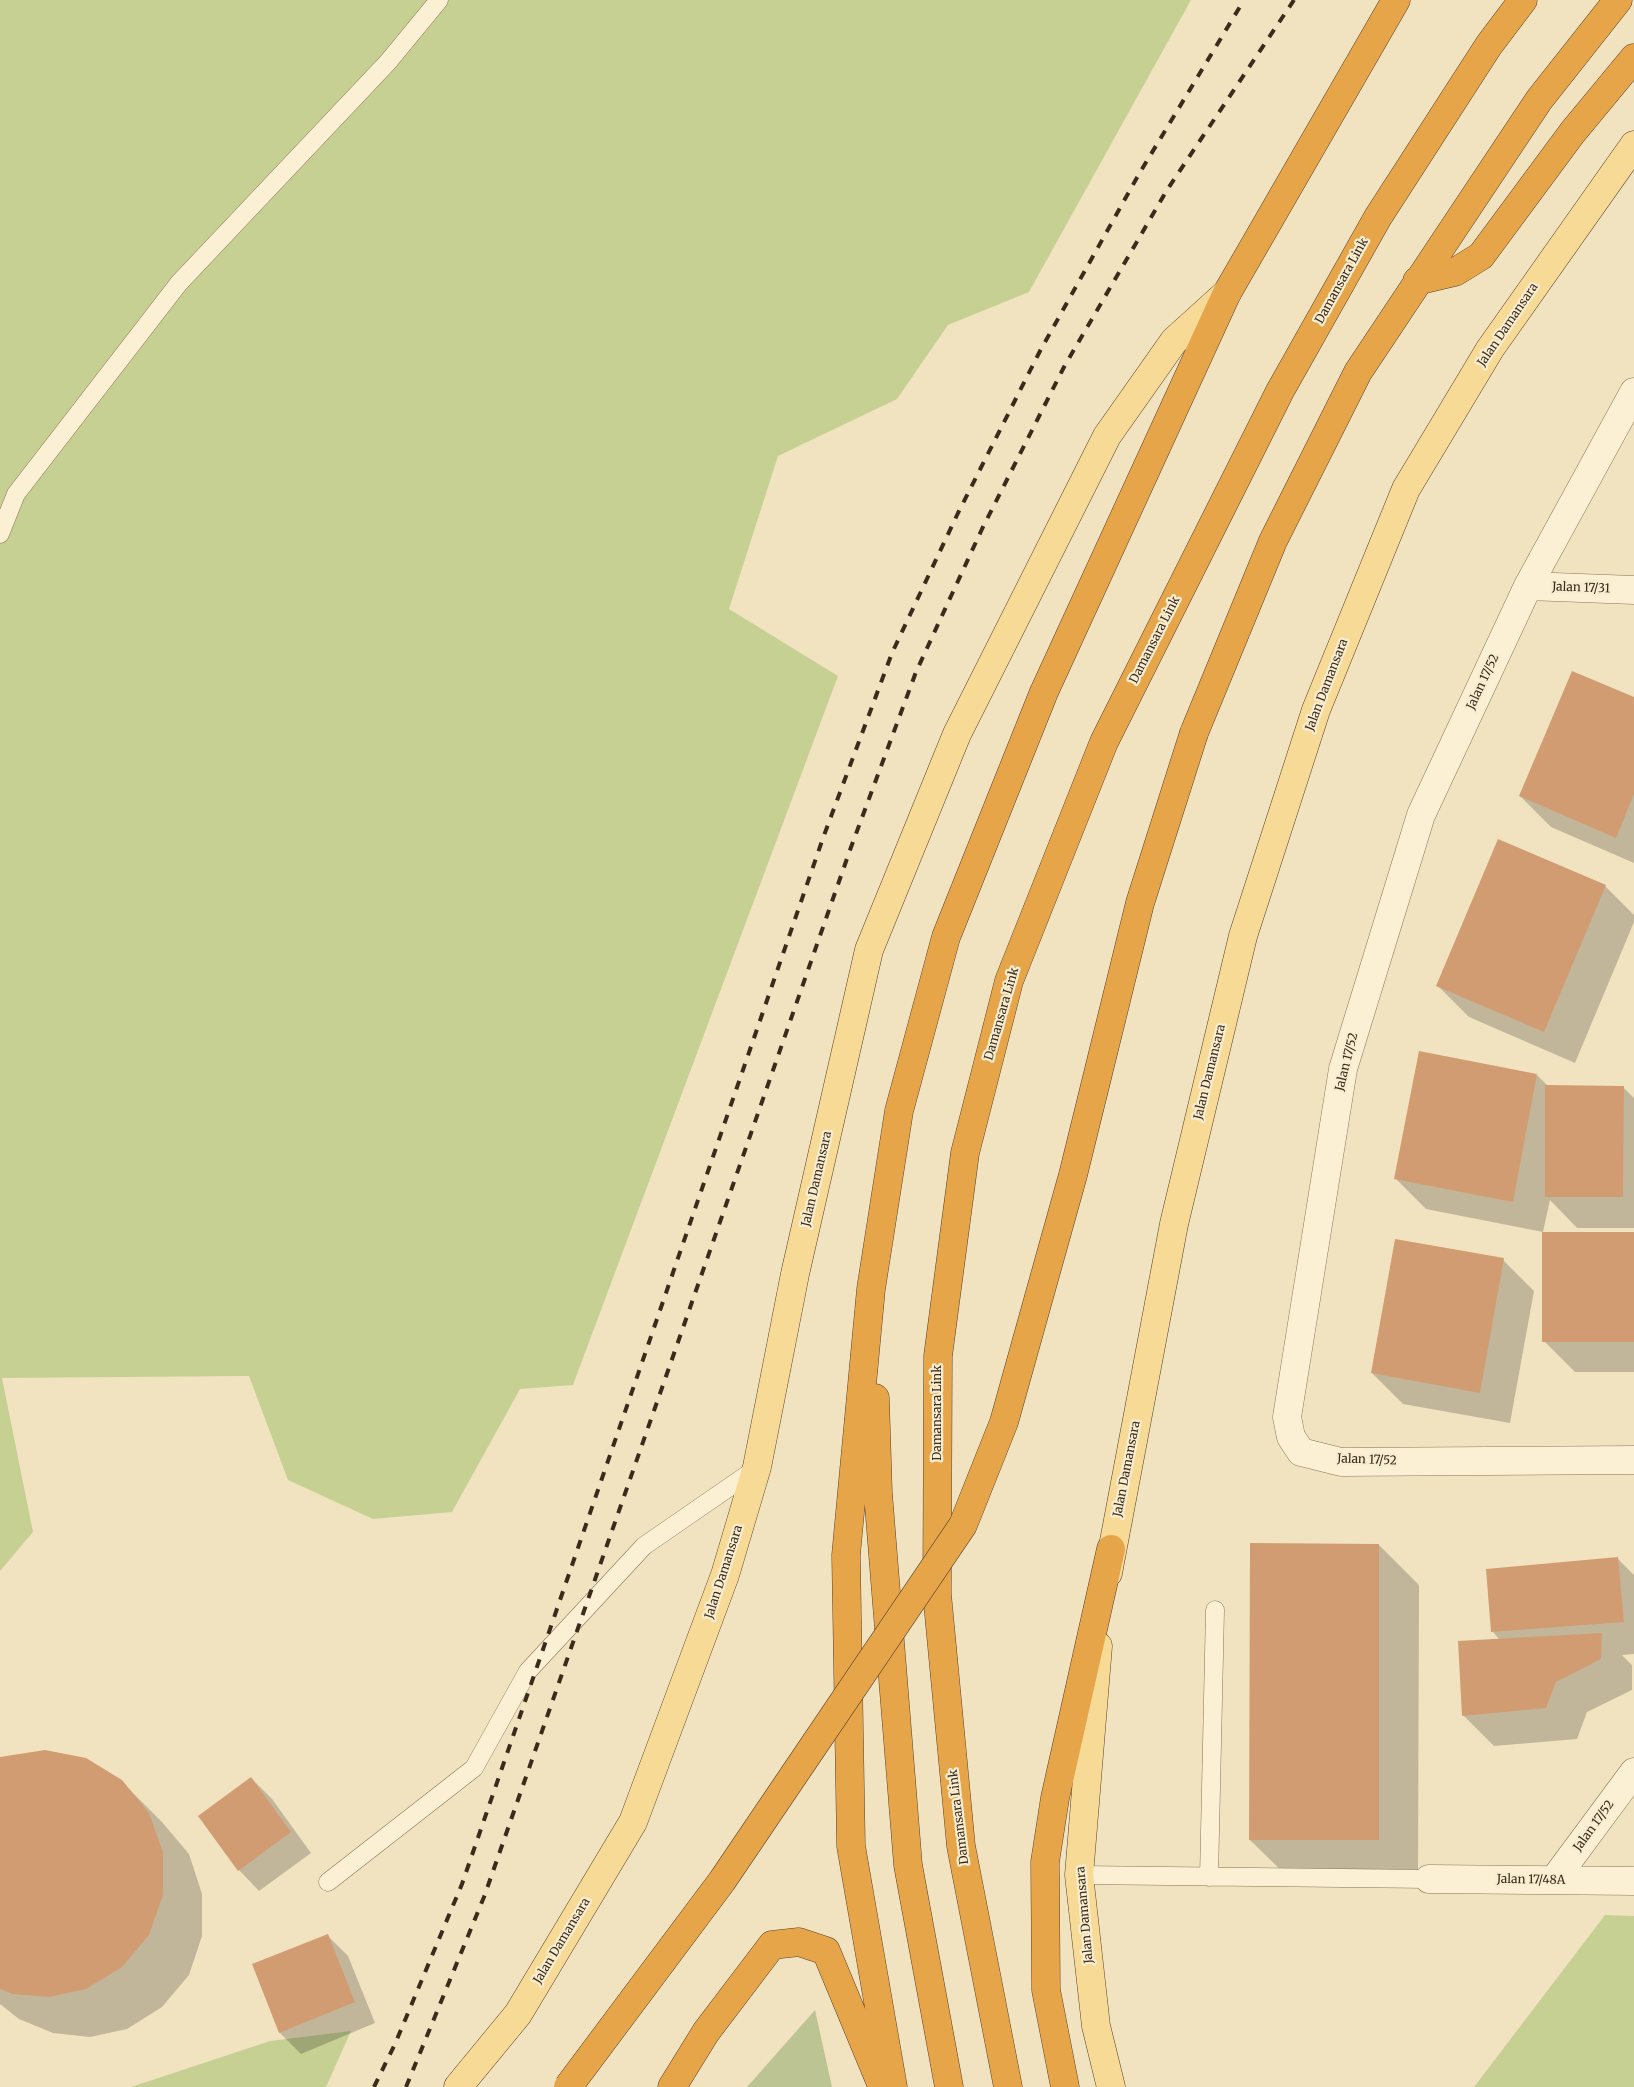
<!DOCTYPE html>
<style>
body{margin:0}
canvas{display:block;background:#f1e3c0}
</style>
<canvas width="1634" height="2087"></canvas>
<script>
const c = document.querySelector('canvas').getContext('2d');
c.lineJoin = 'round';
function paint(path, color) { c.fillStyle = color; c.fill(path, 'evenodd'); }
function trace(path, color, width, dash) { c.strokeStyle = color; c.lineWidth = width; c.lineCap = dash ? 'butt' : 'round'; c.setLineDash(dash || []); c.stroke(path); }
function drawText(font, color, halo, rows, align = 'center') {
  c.font = font + ' Merriweather,serif'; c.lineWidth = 4.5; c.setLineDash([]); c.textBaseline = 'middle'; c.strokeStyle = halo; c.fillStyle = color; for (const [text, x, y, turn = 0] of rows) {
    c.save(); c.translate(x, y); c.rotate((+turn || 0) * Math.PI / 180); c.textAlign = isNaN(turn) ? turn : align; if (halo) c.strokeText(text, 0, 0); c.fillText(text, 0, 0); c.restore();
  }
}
paint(new Path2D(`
 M0 0H1191L1029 292 948 325 897 399 778 456 729 609 838 676 573 1385 520 1389 452 1512 373 1519 288 1480 249 1376 2 1378 33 1532 0 1571Z
 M1605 1915 1634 1916V2087H1474Z
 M351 2031 326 2087H131L270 2041Z`), '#c7d093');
paint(new Path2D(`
 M815 2010 832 2087H747Z`), '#bdc493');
paint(new Path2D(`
 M1634 699V863L1551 827 1520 796Z
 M1605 886 1634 915V922L1575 1063 1469 1017 1438 986Z
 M1537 1075 1548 1086 1623 1087 1634 1098V1228H1577L1550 1200 1543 1232 1426 1209 1395 1178Z
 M1634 1234V1372H1575L1544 1341Z
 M1503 1260 1534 1291 1510 1423 1403 1404 1372 1373Z
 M1379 1545 1419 1585 1418 1880H1291L1250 1840Z
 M1618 1559 1634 1575V1654L1622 1655 1632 1665V1690L1587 1712 1577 1739 1494 1746 1463 1715 1500 1640 1493 1632Z
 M0 1759 121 1781 162 1822 189 1854 202 1894V1936L189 1975 162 2007 127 2029 90 2037 53 2033 19 2019 0 2004Z
 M251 1778 272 1799 311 1853 259 1891 239 1870Z
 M327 1935 348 1956 375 2023 301 2054 280 2033 253 1965Z`), '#0003');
paint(new Path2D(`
 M1572 671 1634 697V794L1616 838 1519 796Z
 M1498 839 1606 885 1544 1032 1436 986Z
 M1419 1051 1537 1074 1513 1202 1394 1179Z
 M1545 1085 1624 1086 1623 1197H1545Z
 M1542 1232H1634V1342H1542Z
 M1395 1239 1504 1258 1480 1393 1371 1373Z
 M1250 1543 1379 1544V1840H1249Z
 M1618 1557 1624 1622 1491 1632 1486 1569Z
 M1602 1633 1601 1659 1556 1682 1546 1708 1462 1716 1458 1641Z
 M45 1750 86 1758 122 1780 149 1813 163 1852V1895L149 1935 122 1967 86 1989 49 1997 12 1994 0 1989V1757Z
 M251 1777 291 1832 238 1871 198 1816Z
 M328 1934 355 2002 279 2033 252 1964Z`), '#d29c73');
const service = new Path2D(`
 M0 534 16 494 179 283 388 62 439 0
 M1079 1875 1429 1879
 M1209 1877 1215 1610
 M328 1882 474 1768 528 1671 644 1546 757 1468`);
const minor = new Path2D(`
 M1634 392 1528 586 1421 815 1343 1069 1287 1417 1291 1437 1301 1452 1341 1462 1634 1460
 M1528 586 1634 590
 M1429 1879 1634 1881
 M1554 1880 1634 1772`);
const primary = new Path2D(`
 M1108 1573 1174 1224 1243 936 1316 710 1406 489 1490 349 1634 145
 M1098 1646 1079 1875 1096 2026 1111 2087
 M458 2087 518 2014 633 1822 725 1575 757 1467 795 1274 869 950 957 734 1107 436 1174 341 1227 293`);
const motorway = new Path2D(`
 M1417 281 1455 272 1481 256 1572 133 1634 58
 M1194 733 1273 541 1358 372 1539 100 1618 0
 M875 1398 878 1493 908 1865 949 2087
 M672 2087 706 2032 772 1945 799 1942 826 1951 880 2081
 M893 2087 851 1846 846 1555 871 1289 899 1111 946 937 1044 692 1227 293 1396 0
 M1008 2087 961 1846 937 1594 938 1356 965 1153 1009 981 1104 742 1280 391 1378 217 1489 45 1523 0
 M1065 2087 1046 1990 1045 1862 1055 1798 1111 1549`);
trace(service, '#8b7457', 19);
trace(minor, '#8b7457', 29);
trace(primary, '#59412b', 29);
trace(motorway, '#59412b', 29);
trace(service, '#fbf0d4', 18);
trace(minor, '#fbf0d4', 28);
trace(primary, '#f7da95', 28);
trace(motorway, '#e7a54a', 28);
trace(new Path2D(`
 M374 2087 395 2044 462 1884 823 838 892 653 958 513 1040 351 1139 174 1244 0
 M406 2087 484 1897 850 850 916 672 982 529 1064 367 1167 190 1294 0`), '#3a2b1c', 4, [9, 9]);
const motorwayBridge = new Path2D(`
 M568 2087 722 1881 963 1525 1004 1422 1073 1175 1140 903 1194 733`);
trace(motorwayBridge, '#59412b', 29, []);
trace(motorwayBridge, '#e7a54a', 28);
drawText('12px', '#3a2b1c', '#f8edd0', [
 ["Damansara Link",1342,281,-61],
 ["Jalan Damansara",1508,325,-56],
 ["Jalan 17/31",1581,588,2],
 ["Damansara Link",1155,640,-63],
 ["Jalan 17/52",1483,682,-65],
 ["Jalan Damansara",1327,685,-69],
 ["Damansara Link",1002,1014,-74],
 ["Jalan 17/52",1347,1062,-76],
 ["Jalan Damansara",1210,1072,-76],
 ["Jalan Damansara",817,1179,-77],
 ["Damansara Link",938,1413,-90],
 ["Jalan 17/52",1367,1460,2],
 ["Jalan Damansara",1127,1469,-79],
 ["Jalan Damansara",724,1572,-72],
 ["Damansara Link",959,1817,-97],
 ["Jalan 17/52",1594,1826,-54],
 ["Jalan 17/48A",1531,1880,1],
 ["Jalan Damansara",1085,1915,-95],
 ["Jalan Damansara",562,1941,-59]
]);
</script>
